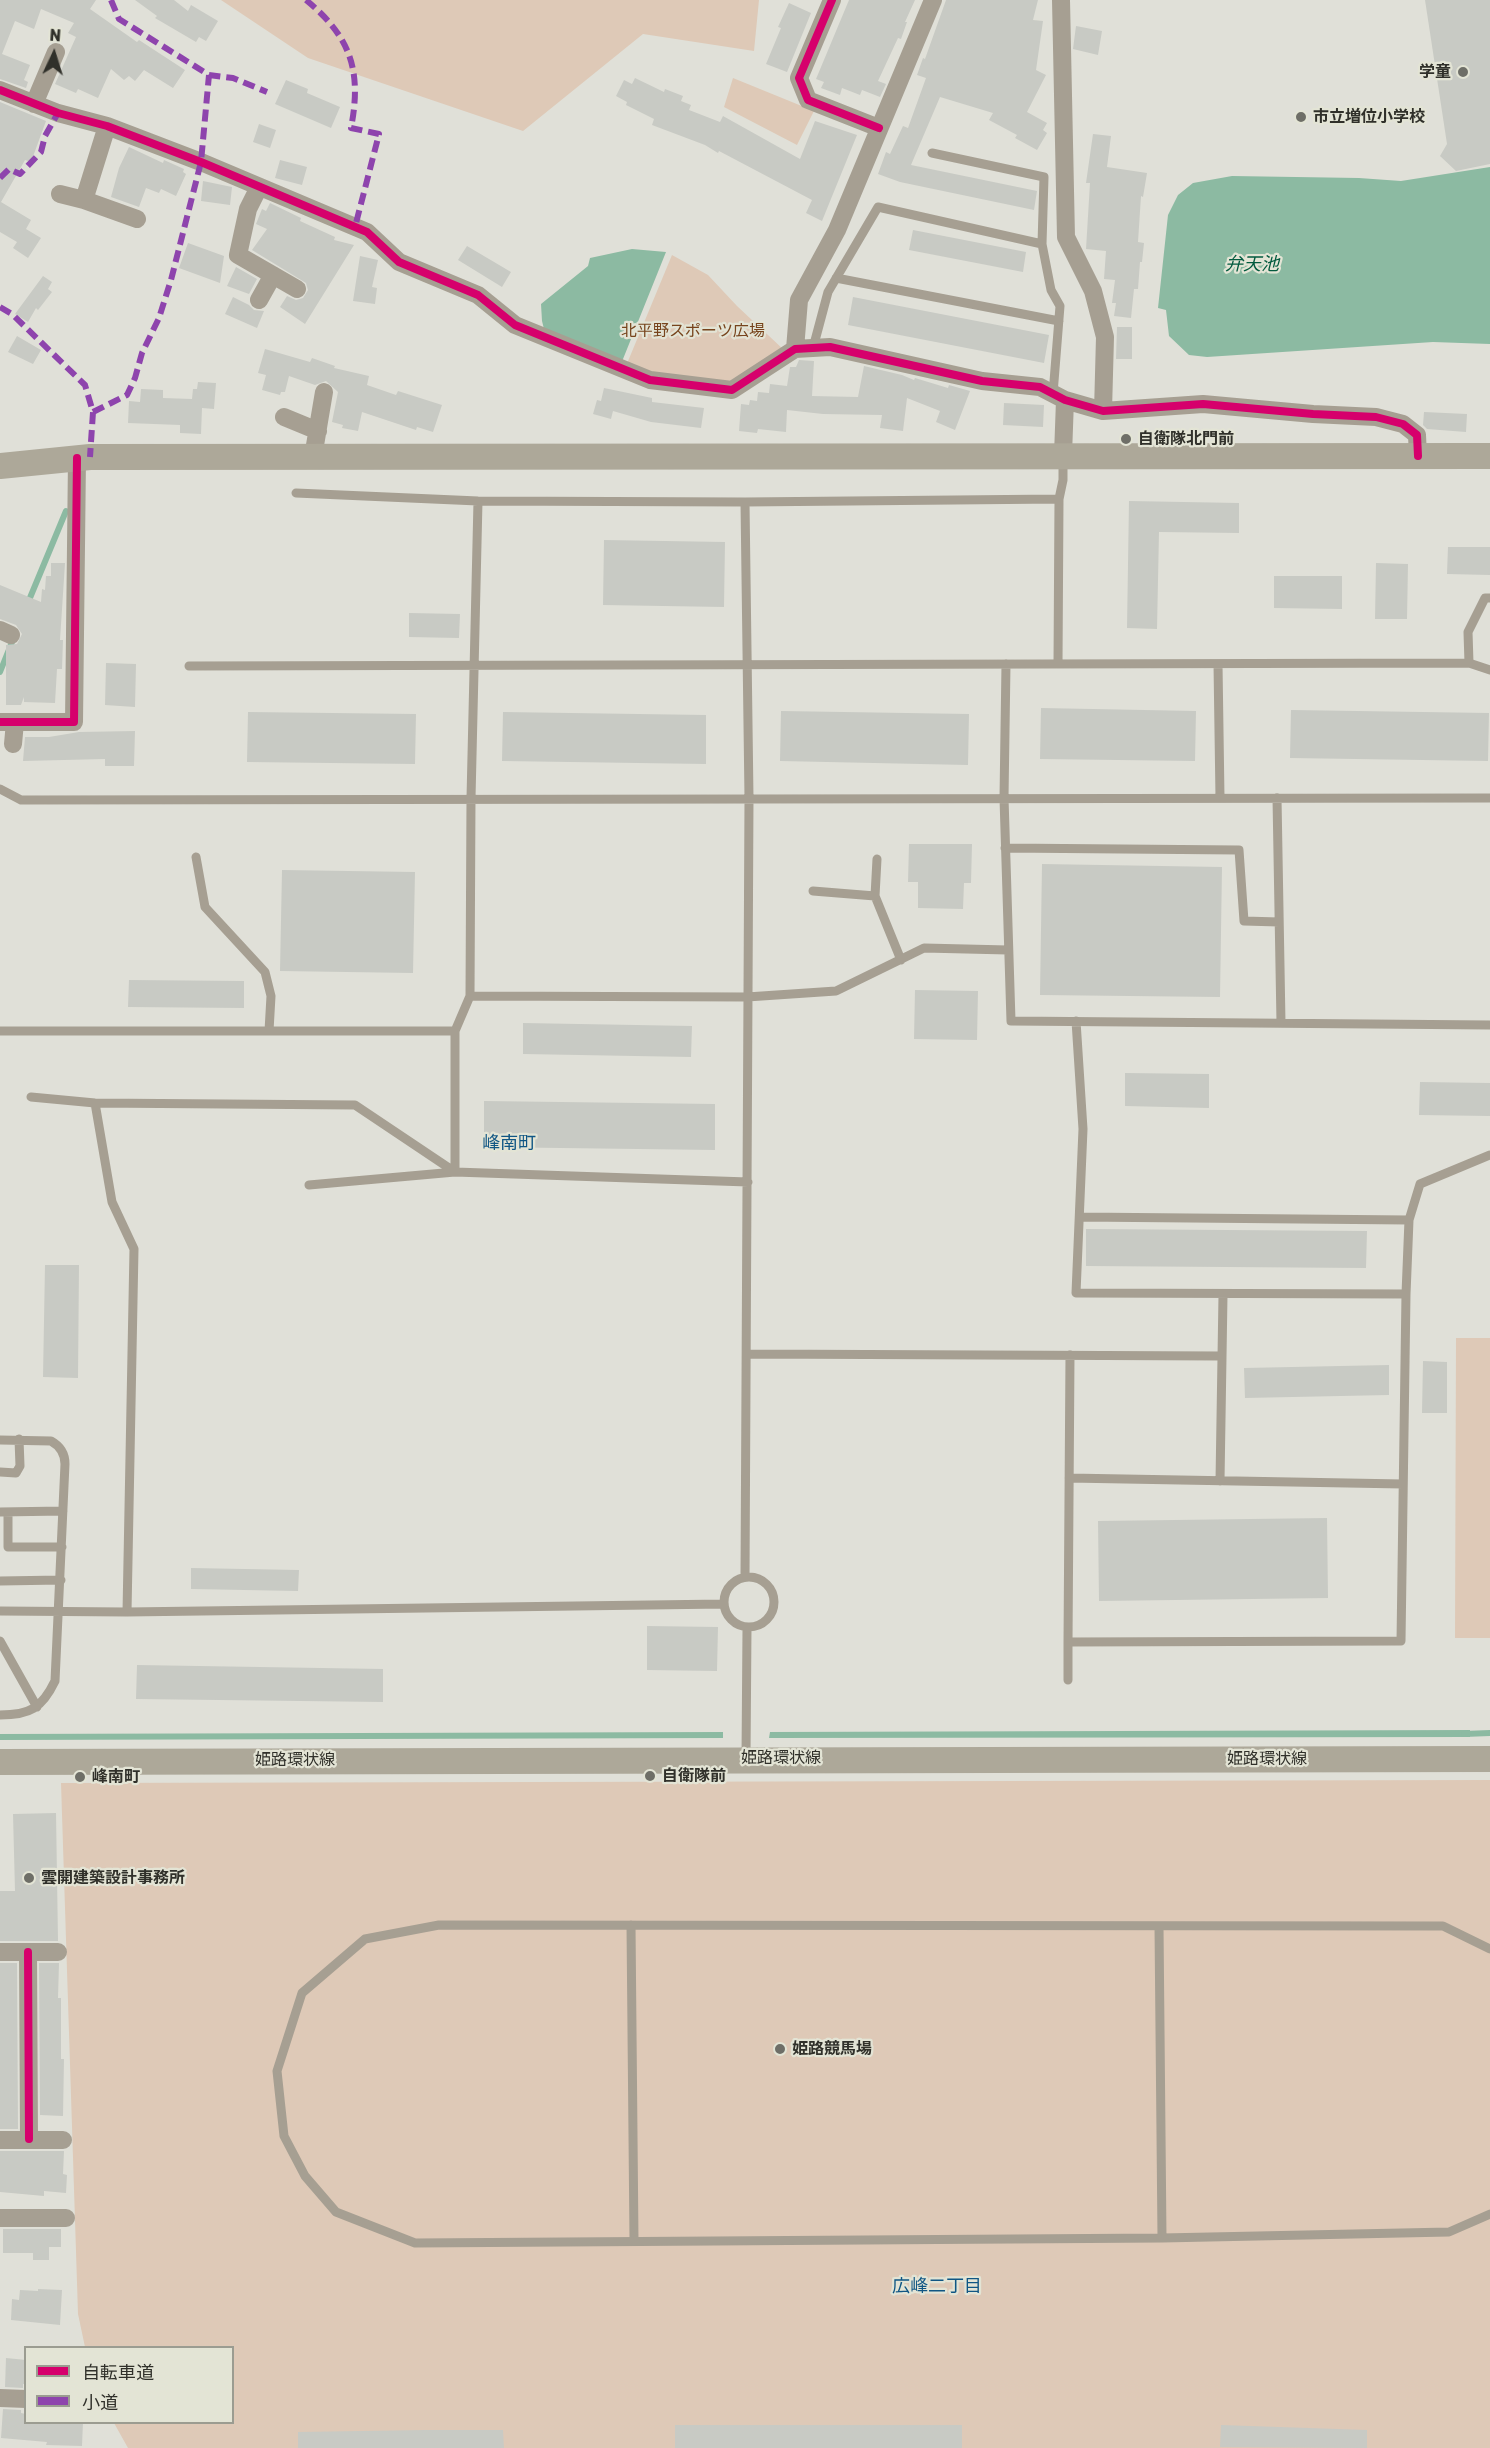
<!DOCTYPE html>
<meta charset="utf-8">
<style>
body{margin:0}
#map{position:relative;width:1490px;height:2448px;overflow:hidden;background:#e0e0d8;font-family:Rubik,"Noto Sans JP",sans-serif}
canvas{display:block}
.legend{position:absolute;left:24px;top:2346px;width:210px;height:78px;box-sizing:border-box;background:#e3e4d5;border:2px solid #9b9c91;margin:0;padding:8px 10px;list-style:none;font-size:18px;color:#30302a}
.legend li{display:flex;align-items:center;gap:12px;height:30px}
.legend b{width:30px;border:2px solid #9b9c91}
.north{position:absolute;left:24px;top:24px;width:60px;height:60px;-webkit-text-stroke:4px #e3e4d5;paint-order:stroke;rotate:4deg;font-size:16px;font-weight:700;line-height:24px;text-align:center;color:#30302a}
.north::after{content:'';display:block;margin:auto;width:21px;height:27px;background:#30302a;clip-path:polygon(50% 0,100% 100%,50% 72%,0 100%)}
</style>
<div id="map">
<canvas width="1490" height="2448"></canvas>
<ul class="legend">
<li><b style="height:8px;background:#d6006c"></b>自転車道</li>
<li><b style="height:8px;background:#8e44ad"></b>小道</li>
</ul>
<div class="north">N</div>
</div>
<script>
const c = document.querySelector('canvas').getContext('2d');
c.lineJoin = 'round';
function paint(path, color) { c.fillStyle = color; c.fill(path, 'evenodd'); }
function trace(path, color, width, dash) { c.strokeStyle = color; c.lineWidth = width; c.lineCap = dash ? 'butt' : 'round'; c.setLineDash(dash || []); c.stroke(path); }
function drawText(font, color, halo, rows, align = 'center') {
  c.font = font + ' Rubik,"Noto Sans JP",sans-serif'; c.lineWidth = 4.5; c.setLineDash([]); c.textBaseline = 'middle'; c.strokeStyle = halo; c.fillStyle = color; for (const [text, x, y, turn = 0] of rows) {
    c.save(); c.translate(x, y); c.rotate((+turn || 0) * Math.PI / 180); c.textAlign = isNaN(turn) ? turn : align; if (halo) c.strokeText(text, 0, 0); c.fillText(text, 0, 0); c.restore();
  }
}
paint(new Path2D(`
 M221 0H759L754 51 643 34 523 131 308 58Z
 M733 78 814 111 797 145 724 107Z
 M672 255 708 275 737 306 784 350 723 385 652 374 626 366Z
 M1456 1338H1490V1638H1455Z
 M1490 1780V2448H128L114 2423 232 2422V2348L85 2347 78 2314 61 1783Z`), '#dec9b7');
paint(new Path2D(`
 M1490 167V344L1433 342 1207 357 1189 355 1169 336 1166 310 1158 308 1168 215 1178 195 1193 183 1232 176 1359 178 1401 181Z
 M632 249 666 252 621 364 546 337 542 321 541 304 588 266 590 258Z
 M1470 1730V1737L769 1738 770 1732Z
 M723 1732V1738L0 1740V1734Z`), '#8cbaa2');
trace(new Path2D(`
 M27 605 66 511
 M0 672 14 637
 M1464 1734 1490 1733`), '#8cbaa2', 6);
paint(new Path2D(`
 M0 0H96L90 9 137 42 139 40 185 70 173 88 144 70 135 81 129 76 124 80 111 69 98 98 78 89 76 93 55 84 76 37 68 33 74 23 41 9 34 29 15 21 2 54 30 65 24 80 28 82 26 88 0 79Z
 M135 0H174L188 11 191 5 218 21 206 41 199 37 196 42 155 18 157 16Z
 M849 0H915L905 22H907L901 39 898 38 878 81 886 84 880 97 862 90 860 95 842 88 840 95 821 88 824 82 816 79Z
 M946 0H1038L1033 20 1043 21 1036 70 1046 75 1027 112 1047 123 1043 130 1047 133 1037 150 1015 138 1017 135 989 120 993 113 940 97 911 165 1037 191 1034 210 900 182 878 174 886 152 890 154 903 126 908 128 926 78 917 75 923 58 925 59Z
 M1425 0H1490V164L1456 171 1440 156 1447 144Z
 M789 3 811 13 787 72 766 64 781 28 778 27Z
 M1076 26 1102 31 1098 55 1073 49Z
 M635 78 664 92 665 89 683 96 681 101 691 105 689 110 720 122 723 116 800 159 815 121 857 135 822 221 806 213 812 200 719 151 718 153 705 145 652 125 654 119 626 105 627 102 616 96 624 80 632 84Z
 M286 80 308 89 307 93 340 107 331 128 275 104Z
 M0 102 46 121 31 162 25 160 1 202 31 220 26 229 41 238 28 258 13 248 17 242 0 232Z
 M259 124 276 130 270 148 253 142Z
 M1093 134 1111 136 1107 167 1147 173 1143 197 1141 196 1138 242 1144 243 1142 262H1140L1138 289H1134L1131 318 1114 316 1116 303H1112L1115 280 1104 279 1106 251 1086 249 1090 183H1086Z
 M129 147 163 163 164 160 184 169 183 172 186 174 176 196 161 189 159 193 146 188 139 207 111 197 119 168Z
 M280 160 307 167 302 185 275 178Z
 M203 181 232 187 230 205 201 201Z
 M270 203 301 218 300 221 335 237 334 240 354 245 305 324 280 307 287 296 296 300 303 298 308 290 306 283 252 250 267 229 256 224 262 209 266 211Z
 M913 230 1026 252 1023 272 909 250Z
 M188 243 224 256 220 283 179 268Z
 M467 246 511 272 502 287 458 260Z
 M360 256 378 260 372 287 377 288 375 304 353 301Z
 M236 267 257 279 249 294 227 286Z
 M43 276 52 282 48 289 52 292 38 310 36 308 28 322 15 314Z
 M233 297 249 305 254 310 264 311 257 328 225 314Z
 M853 297 1049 335 1044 363 848 325Z
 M1117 327H1132V359H1116Z
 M17 336 41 350 33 364 8 352Z
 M265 349 310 362 312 358 335 366 334 368 369 376 367 385 396 395 398 391 442 405 433 432 417 427 416 430 362 412 358 431 342 428 343 425 332 422 338 392 326 381 315 385 289 376 285 392H281L280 395 262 390 266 375 258 373Z
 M799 360 814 361 812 396 858 397 864 366 902 375 914 380 915 378 948 388 949 385 970 391 955 430 936 422 940 411 907 398 903 431 880 428 882 415 823 414 787 410 786 432 758 429 757 433 739 431 741 404 749 405 750 400 757 401 758 392 769 393 770 384 787 386 790 367H796Z
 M198 382 216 383 214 409 202 408 201 434 180 433V425L128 423 129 401 140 402 141 389 163 390V398L192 399 193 389H197Z
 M604 388 652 398V402L704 408 701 428 651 422 613 411 611 419 593 414 597 400 601 401Z
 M1004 403 1044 405 1043 427 1003 425Z
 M1424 412 1467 414 1466 432 1427 429 1423 425Z
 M1129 501 1239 503V533L1159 532 1157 629 1127 628Z
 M604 540 725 542 724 607 603 605Z
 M1448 547H1490V575L1447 574Z
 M51 563H65L60 640H63L62 669H57L55 703 24 702V697L21 705H6V645L17 644 22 634 16 625 0 619V585L41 602 42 589 45 590 46 576H51Z
 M1376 563 1408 564 1407 619H1375Z
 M1274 576H1342V609L1274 608Z
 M409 613 460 614 459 638 409 637Z
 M106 663 136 664 135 707 105 705Z
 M1041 708 1196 711 1195 761 1040 759Z
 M1291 710 1489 713 1488 761 1290 758Z
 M781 711 969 714 968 765 780 761Z
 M248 712 416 714 415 764 247 762Z
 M503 712 706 715V764L502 761Z
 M135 731 134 766H105V759L23 761 25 737H49L79 732Z
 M909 844H972L971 883H964L963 909 918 908V882H908Z
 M1042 864 1222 867 1220 997 1040 995Z
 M282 870 415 872 413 973 280 971Z
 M129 980 244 981V1008L128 1007Z
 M915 990 978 991 977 1040 914 1039Z
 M523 1023 692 1026 691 1057 523 1054Z
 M1125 1073 1209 1074V1108L1125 1106Z
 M1420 1082 1490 1083V1116L1419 1115Z
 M484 1101 715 1104V1150L484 1147Z
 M1086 1229 1367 1231 1366 1268 1086 1266Z
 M45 1265H79L78 1378 43 1377Z
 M1423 1361 1447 1362V1413H1422Z
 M1389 1365V1395L1245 1398 1244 1368Z
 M1327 1518 1328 1598 1099 1601 1098 1521Z
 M191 1568 299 1570 298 1591 191 1589Z
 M647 1626 718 1627 717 1671 647 1670Z
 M137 1665 383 1669V1702L136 1699Z
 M56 1813 58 1941H0V1891H15L13 1814Z
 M0 1963H17L18 2129H0Z
 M39 1963H59L58 1998H61V2059H64L63 2116 40 2115Z
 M0 2151H64L63 2174 67 2175 66 2193 44 2191V2196L0 2192Z
 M3 2229H61V2247H49V2260H33V2253H3Z
 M38 2289 62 2290 60 2325 11 2320 12 2299 19 2300 20 2290 38 2291Z
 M6 2358 26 2360V2384H23V2388L5 2387Z
 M3 2409 21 2410V2413L26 2414V2422H83L82 2446 46 2445 47 2442 1 2438Z
 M675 2425H962V2448H675Z
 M1221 2425 1367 2430V2448L1220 2447Z
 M426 2430H503L504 2448H298V2432Z`), '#c8cac4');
trace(new Path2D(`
 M932 153 1044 177 1042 244 1051 290 1060 306 1053 394
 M836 278 1059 321
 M813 348 828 292 878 207 1042 244
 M296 493 478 501 745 502 1059 499
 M1469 663 1468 632 1485 598H1490
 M1006 664 1004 798 1011 1021 1490 1025
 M1058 664 1059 499 1063 480V457
 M1218 664 1220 798
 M189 666 1469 663 1490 670
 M0 789 21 800 1490 798
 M1277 798 1281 1023
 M1005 848 1239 850 1244 921 1279 922
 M196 857 205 907 265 972 271 996 269 1031
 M813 891 875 896 877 859
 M875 896 901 960
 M470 996 471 798 478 501
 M1076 1021 1083 1129 1076 1293 1406 1294
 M0 1031H455L470 996 747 997 836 991 924 948 1008 950
 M31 1097 95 1103 355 1105 455 1172 748 1182
 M95 1103 112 1202 134 1249 127 1612
 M309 1185 455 1172V1031
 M1080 1217 1409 1220
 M748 1354 1222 1356
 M0 1440 51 1441C60 1446 65 1453 65 1464L55 1681C42 1708 30 1715 0 1715
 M0 1472 16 1473 20 1466 19 1439
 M1069 1478 1403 1484
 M1220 1481 1223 1295
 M0 1512 63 1511
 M8 1512V1547H62
 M745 1577 749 798 745 502
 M724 1602a25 25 0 1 1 50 0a25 25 0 1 1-50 0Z
 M0 1581 61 1580
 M0 1611 127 1612 724 1604
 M0 1641 37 1707
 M1068 1642 1070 1355
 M1068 1680V1642L1401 1641 1406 1294 1409 1220 1420 1184 1490 1155
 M746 1757 747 1628
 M631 1925 634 2241
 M1159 1926 1162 2238
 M1490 1949 1443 1926 439 1925 365 1939 302 1993 277 2071 284 2136 305 2176 336 2212 415 2243 1162 2238 1449 2232 1490 2214`), '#a69f92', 9);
trace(new Path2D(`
 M832 0 799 78 808 100 879 128
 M1061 0 1066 237 1093 291 1105 337 1103 411
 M0 90 58 113 107 126 201 162 367 232 399 262 478 295 515 325 650 380 732 390 795 349 830 347 982 381 1040 387 1065 400 1103 411 1203 404 1313 414 1376 417 1403 424 1417 435 1418 456
 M34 104 56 52
 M259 187 248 209 238 255 297 289
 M60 194 84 200 137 219
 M84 200 107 126
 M259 300 273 275
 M795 349 799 300 837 230 933 0
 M284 417 318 431
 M1063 455 1065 400
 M313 457 324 392
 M0 630 11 635
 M0 722H74L77 458
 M13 744 15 722
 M0 1952H58
 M28 1952 29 2139
 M0 2140H63
 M0 2218H66
 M0 2398 26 2399`), '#a69f92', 18);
trace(new Path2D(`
 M0 466 90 457 1490 456
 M0 1762 1490 1759`), '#ada899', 26);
trace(new Path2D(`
 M111 0 119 19 209 75 233 78 267 92
 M306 0C351 37 362 71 351 128L379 134 355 227
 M0 178 9 169 20 174 41 152 45 136 58 113
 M0 307 12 314 85 385 93 412 90 457
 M93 412 127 395 135 378 142 353 159 318 171 280 201 162 209 75`), '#8e44ad', 6, [12, 6]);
trace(new Path2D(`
 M832 0 799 78 808 100 879 128
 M0 90 58 113 107 126 201 162 367 232 399 262 478 295 515 325 650 380 732 390 795 349 830 347 982 381 1040 387 1065 400 1103 411 1203 404 1313 414 1376 417 1403 424 1417 435 1418 456
 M0 722H74L77 458
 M28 1952 29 2139`), '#d6006c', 8);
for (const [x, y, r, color] of [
 [1463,72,6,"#6e6e67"],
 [1301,117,6,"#6e6e67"],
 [1126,439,6,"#6e6e67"],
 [650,1776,6,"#6e6e67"],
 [80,1777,6,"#6e6e67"],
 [29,1878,6,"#6e6e67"],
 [780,2049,6,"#6e6e67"]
]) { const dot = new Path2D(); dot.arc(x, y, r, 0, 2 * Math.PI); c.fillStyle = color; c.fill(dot); trace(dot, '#e3e4d5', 2); }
drawText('bold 16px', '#30302a', '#e3e4d5', [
 ["学童",1451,72,"right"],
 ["市立増位小学校",1313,117],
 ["自衛隊北門前",1138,439],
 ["自衛隊前",662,1776],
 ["峰南町",92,1777],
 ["雲開建築設計事務所",41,1878],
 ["姫路競馬場",792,2049]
], 'left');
drawText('16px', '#77441c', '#e3e4d5', [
 ["北平野スポーツ広場",693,331]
]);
drawText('16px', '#30302a', '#e3e4d5', [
 ["姫路環状線",781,1758],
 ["姫路環状線",1267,1759],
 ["姫路環状線",295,1760]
]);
drawText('italic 18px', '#025a3e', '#e3e4d5', [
 ["弁天池",1252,265]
]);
drawText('18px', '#105684', '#e3e4d5', [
 ["峰南町",509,1144],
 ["広峰二丁目",937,2287]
]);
</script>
